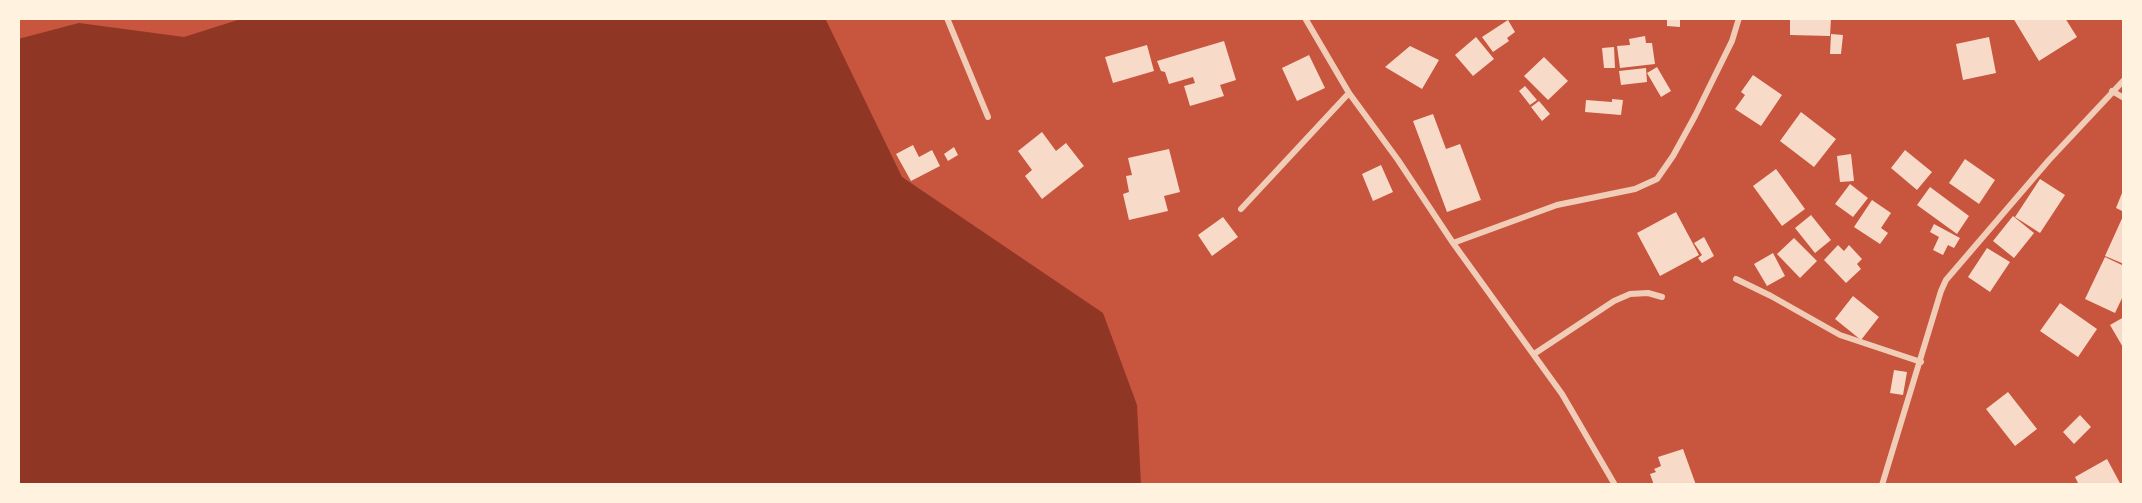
<!DOCTYPE html>
<style>
body{margin:0}
#map{position:relative;width:2142px;height:503px;overflow:hidden;background:#c8553d;font-family:Quicksand,sans-serif}
canvas{display:block}
.frame{position:absolute;inset:0;border:20px solid #fff3e0;pointer-events:none}
</style>
<div id="map">
<canvas width="2142" height="503"></canvas>
<div class="frame"></div>
</div>
<script>
const c = document.querySelector('canvas').getContext('2d');
c.lineJoin = 'round';
function paint(path, color) { c.fillStyle = color; c.fill(path, 'evenodd'); }
function trace(path, color, width, dash) { c.strokeStyle = color; c.lineWidth = width; c.lineCap = dash ? 'butt' : 'round'; c.setLineDash(dash || []); c.stroke(path); }
paint(new Path2D(`
 M244 18H825L902 177 1103 313 1137 405 1141 485H18V39L79 23 184 37Z`), '#8f3625');
paint(new Path2D(`
 M1659 18H1680V27L1667 26V20H1659Z
 M1790 18H1831L1830 36 1790 35Z
 M2013 18H2065L2077 37 2039 61Z
 M1508 20 1515 32 1507 38 1509 41 1493 52 1482 37Z
 M1831 34 1843 35 1841 54H1830Z
 M1645 36 1646 43H1652L1655 64 1620 68 1617 46 1630 45 1629 39Z
 M1476 37 1494 59 1473 76 1455 55Z
 M1989 37 1996 73 1963 80 1956 44Z
 M1224 41 1236 80 1220 85 1224 96 1190 106 1184 86 1195 83 1193 77 1169 84 1165 72 1161 71 1157 61Z
 M1147 45 1154 71 1113 83 1105 57Z
 M1410 46 1439 60 1422 89 1385 67Z
 M1614 47 1615 68H1604L1602 48Z
 M1309 55 1325 88 1297 101 1282 68Z
 M1544 57 1568 81 1548 100 1524 76Z
 M1657 67 1671 91 1661 97 1647 73Z
 M1646 68 1647 82 1621 85 1619 71Z
 M1753 75 1782 95 1761 126 1735 109 1745 95 1741 92Z
 M1525 86 1537 100 1530 105 1519 91Z
 M1612 99 1623 100 1621 115 1585 112 1586 100 1612 102Z
 M1539 101 1550 114 1542 121 1531 107Z
 M1801 112 1836 139 1814 167 1780 141Z
 M1433 114 1446 149 1460 144 1481 200 1447 212 1413 121Z
 M1042 132 1056 151 1066 143 1084 166 1042 199 1025 176 1032 170 1018 151Z
 M913 145 919 157 932 150 940 166 911 181 896 154Z
 M954 147 958 155 948 161 944 154Z
 M1169 149 1180 192 1164 196 1168 211 1129 220 1123 194 1129 192 1126 176 1132 175 1128 158Z
 M1905 150 1932 172 1917 190 1891 168Z
 M1851 154 1854 181 1840 182 1837 156Z
 M1965 159 1995 180 1979 204 1949 183Z
 M1381 165 1393 192 1373 201 1362 174Z
 M1776 169 1805 209 1782 226 1753 186Z
 M2040 179 2065 195 2040 233 2015 217Z
 M1850 184 1868 198 1853 217 1835 204Z
 M1930 187 1969 216 1957 234 1917 205Z
 M2124 188V212L2116 208Z
 M1872 200 1891 213 1881 228 1888 233 1880 244 1854 227Z
 M1676 212 1699 255 1660 276 1637 233Z
 M2124 214V264L2105 256Z
 M1811 215 1831 240 1815 253 1795 228Z
 M2013 216 2034 233 2014 258 1993 241Z
 M1223 217 1238 237 1212 256 1198 235Z
 M1934 224 1960 238 1954 248 1948 245 1943 255 1933 250 1939 237 1930 232Z
 M1704 237 1714 256 1702 263 1698 258 1702 255 1694 243Z
 M1794 238 1817 261 1800 278 1777 254Z
 M1838 245 1844 251 1849 245 1862 259 1857 264 1861 269 1846 283 1824 260Z
 M1987 248 2010 262 1990 292 1968 277Z
 M1773 253 1785 276 1767 286 1754 264Z
 M2105 257 2124 266V294L2115 313 2085 299Z
 M1853 296 1879 317 1861 340 1835 319Z
 M2060 303 2097 329 2078 357 2040 331Z
 M2124 317V349L2110 325Z
 M1894 370 1907 372 1903 395 1890 393Z
 M2008 392 2037 429 2015 446 1986 409Z
 M2080 415 2091 427 2074 444 2063 432Z
 M1683 449 1696 485H1654L1650 474 1656 472 1654 469 1661 466 1658 457Z
 M2107 459 2121 485H2079L2075 477Z`), '#f7dbc8');
trace(new Path2D(`
 M947 18 988 117
 M1305 18 1349 93 1398 160 1453 243 1562 394 1615 485
 M2112 91 2124 98
 M1241 209 1349 93
 M1453 243 1557 205 1635 189 1657 179 1673 156 1695 116 1732 41 1739 18
 M1736 279 1771 296 1840 335 1921 362
 M1534 354 1614 301 1630 294 1648 293 1662 297
 M1882 485 1941 291 1946 280 2049 160 2124 80`), '#f1ccb7', 6);
</script>
